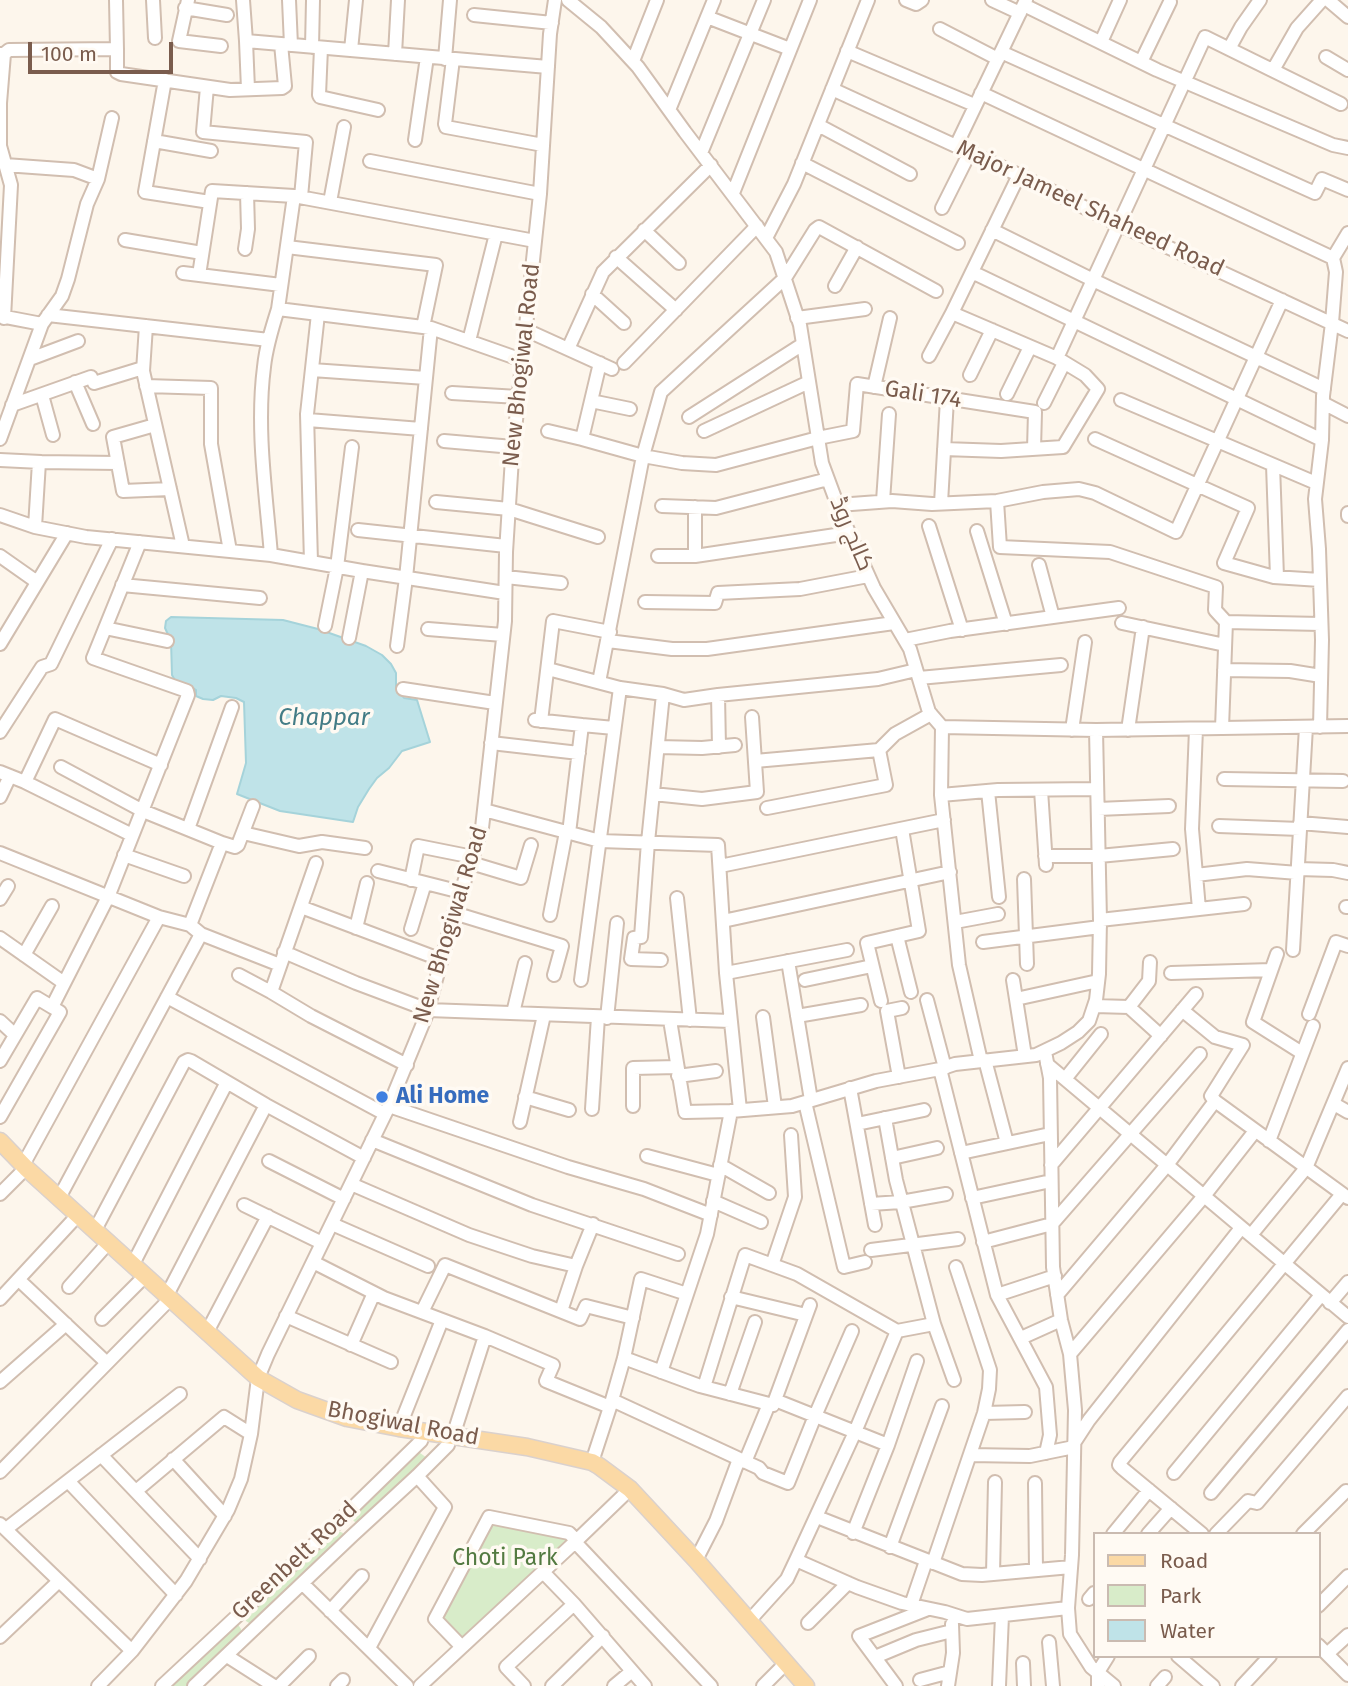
<!DOCTYPE html>
<meta charset="utf-8">
<style>
body{margin:0}
#map{position:relative;width:1348px;height:1686px;overflow:hidden;background:#fdf6ec;font-family:"Fira Sans",sans-serif}
canvas{display:block}
.legend{position:absolute;left:1093px;top:1532px;width:228px;height:126px;box-sizing:border-box;background:#fffaf3;border:2px solid #cabbb1;margin:0;padding:9px 12px;list-style:none;font-size:21px;color:#7a5c4d}
.legend li{display:flex;align-items:center;gap:14px;height:35px}
.legend b{width:35px;border:2px solid #cabbb1}
.scale{position:absolute;left:28px;top:42px;width:145px;height:32px;box-sizing:border-box;border:4px solid #7a5c4d;border-top:0;padding-left:9px;font-size:21px;line-height:24px;white-space:nowrap;color:#7a5c4d;-webkit-text-stroke:5px #fffaf3;paint-order:stroke}
</style>
<div id="map">
<canvas width="1348" height="1686"></canvas>
<ul class="legend">
<li><b style="height:9px;background:#fbd9a5"></b>Road</li>
<li><b style="height:19px;background:#d8ecc9"></b>Park</li>
<li><b style="height:19px;background:#bfe3e8"></b>Water</li>
</ul>
<div class="scale">100 m</div>
</div>
<script>
const c = document.querySelector('canvas').getContext('2d');
c.lineJoin = 'round';
function paint(path, color) { c.fillStyle = color; c.fill(path, 'evenodd'); }
function trace(path, color, width, dash) { c.strokeStyle = color; c.lineWidth = width; c.lineCap = dash ? 'butt' : 'round'; c.setLineDash(dash || []); c.stroke(path); }
function drawText(font, color, halo, rows, align = 'center') {
  c.font = font + ' "Fira Sans",Cairo,sans-serif'; c.lineWidth = 7; c.setLineDash([]); c.textBaseline = 'middle'; c.strokeStyle = halo; c.fillStyle = color; for (const [text, x, y, turn = 0] of rows) {
    c.save(); c.translate(x, y); c.rotate((+turn || 0) * Math.PI / 180); c.textAlign = isNaN(turn) ? turn : align; if (halo) c.strokeText(text, 0, 0); c.fillText(text, 0, 0); c.restore();
  }
}
paint(new Path2D(`
 M416 1450 427 1458 358 1525 349 1516Z
 M489 1524 569 1539 463 1638 443 1617Z
 M336 1530 343 1533 344 1537 253 1623H249L246 1621 244 1615Z
 M237 1623 241 1629V1634L189 1686H165Z`), '#d8ecc9');
const water = new Path2D(`
 M171 617 283 620 318 629 366 646 382 655 391 664 396 673V688L404 698 417 700 430 742 402 751 389 768 377 778 369 789 358 807 353 822 280 811 237 794 246 763 244 702 236 698 221 696 213 700 203 699 196 696V690L190 686 177 684 172 675 171 641 165 628 166 621Z`);
paint(water, '#bfe3e8');
trace(water, '#a5d3da', 2);
const minor = new Path2D(`
 M153 0 155 38
 M188 0 179 41 221 46
 M243 0 246 41 548 67
 M289 0 291 45
 M568 0 601 27 638 67 685 132 776 252 800 325 822 463 842 517 874 588 910 649 929 712 942 727 1096 730 1348 726
 M906 0 916 4 922 0
 M992 0 1020 13
 M1328 0 1348 17
 M1024 5 1157 70 1333 145 1348 148
 M185 8 227 15
 M474 15 552 23
 M707 17 790 49
 M940 29 998 59
 M246 41 248 89
 M1101 42 1120 0
 M312 47 313 0
 M321 48 319 95 320 97 378 110
 M117 49V72L121 74 230 90 282 88 285 86 281 44
 M1229 49 1241 27 1260 0
 M351 50 356 0
 M847 51 972 104
 M1001 52 1315 193 1322 179 1348 190
 M0 54H4L9 50 117 49 116 0
 M4 54 0 103V146L11 185 4 318
 M395 54 398 0
 M1326 57 1348 70
 M445 59 450 0
 M453 59 445 124 446 127 543 145
 M633 61 657 0
 M1141 62 1170 2
 M1273 70 1297 28 1322 0
 M165 80 145 192 210 202
 M207 87 203 132 306 142 301 197
 M832 89 1019 175 1118 224 1348 331
 M981 93 1333 258 1336 272 1332 323 1323 396 1322 440 1315 499 1319 549 1322 640 1320 727
 M669 110 714 0
 M818 125 910 174
 M415 140 427 57
 M154 141 211 151
 M956 146 1026 0
 M701 153 764 0
 M370 161 540 194
 M802 163 958 243
 M5 165 74 170 98 179
 M733 193 810 0
 M330 202 344 127
 M942 208 970 152
 M644 230 679 263
 M992 230 1093 280 1324 389
 M766 238 794 184 868 0
 M125 240 202 253
 M287 247 436 265 423 327
 M245 249 248 229 247 193
 M616 257 676 310
 M1333 258 1348 233
 M972 272 1322 440
 M183 273 281 285
 M199 275 212 191 294 196
 M835 286 857 247
 M592 294 624 323
 M278 309 294 196 535 241
 M48 315 269 340
 M0 316 42 324
 M797 318 865 309
 M146 326 143 371 183 546
 M526 330 612 369
 M469 341 496 234
 M568 349 603 272 711 165
 M929 356 952 313
 M1057 358 1205 37 1341 104
 M30 359 78 341
 M624 363 757 226
 M312 370 426 378
 M970 375 992 330
 M75 382 93 424
 M94 383 143 368
 M146 386 211 388V444L230 551
 M874 387 890 318
 M452 393 518 397
 M1007 394 1030 347
 M42 395 53 435
 M1121 400 1316 483
 M591 401 630 409
 M1044 403 1064 363
 M1323 403 1348 416
 M12 405 91 377
 M689 417 803 344
 M308 420 421 429
 M155 425 113 437 123 491 170 489
 M548 431 582 439 643 456 682 463 716 465 818 438 853 431 857 384 1035 412 1034 449
 M704 431 809 382
 M0 439 42 324 62 296 68 279 87 204 98 179 112 118
 M582 439 600 363
 M1095 439 1248 508 1224 563 1274 577 1320 580
 M444 441 513 447
 M944 449 1001 451 1063 447 1098 389 1085 375 1057 358 952 313 1019 175
 M0 460 41 462
 M1273 465 1277 577
 M883 501 889 414
 M997 501 1000 547 1110 552 1216 587 1215 610 1226 622 1321 624
 M436 502 509 509 598 537
 M941 503 947 399
 M838 505 892 501 932 504 997 501 1043 492 1079 489 1095 493 1176 532 1282 300
 M662 506 716 508 828 479
 M695 507V556
 M0 515 35 527 86 537 271 555 362 571 505 593
 M1348 516V513
 M929 526 962 630
 M35 527 39 462 118 463
 M358 530 506 546
 M977 531 1006 624
 M271 555C266 493 256 429 264 367 266 347 272 328 278 309L431 328 522 360
 M0 556 37 582
 M658 556H695L849 533
 M311 562 307 414 318 314
 M1039 565 1053 617
 M506 577 561 583
 M122 585 260 598
 M645 602 715 603 718 593 800 589 868 576
 M1122 623 1225 645
 M325 626 337 567 352 447
 M105 628 167 641
 M428 629 503 635
 M349 638 362 571
 M905 640 950 631 1119 608
 M608 641 672 649H707L894 623
 M0 644 67 533
 M397 646 406 578 431 328
 M548 669 620 688 663 694 684 700 718 695
 M1224 670 1290 671 1321 676
 M919 678 1061 665
 M599 682 643 456 661 392 785 278 815 230 819 227 936 291
 M403 689 495 703
 M535 720 582 725
 M541 721 553 621 610 632
 M1222 728 1226 622
 M1196 729 1192 829 1199 909
 M1072 730 1085 642
 M1128 730 1143 627
 M0 732 42 667 51 664 112 539
 M491 743 579 753
 M658 747 702 748 735 745
 M719 747 718 695 878 679 916 670
 M755 761 879 750
 M61 767 143 811 222 843 190 925
 M0 772 25 782 132 835
 M1224 779 1343 781
 M25 782 55 719 161 765
 M1041 790 1046 865
 M988 791 999 897
 M653 794 702 799 757 792 752 717
 M941 795 942 727
 M0 797 10 776
 M767 808 886 785 879 750 895 734 931 714
 M1098 809 1169 806
 M484 810 600 841 718 845 726 973 740 1110
 M1300 823 1348 827
 M1219 826 1300 829
 M188 829 232 707
 M243 833 299 846 322 842 365 848
 M569 833 582 725 614 728
 M222 843 235 847 238 845 253 806
 M0 853 159 917 190 925 201 934 280 965
 M124 855 184 876
 M1045 856H1099L1173 849
 M471 863 521 878 531 845
 M720 866 944 820
 M1298 869 1333 870 1348 873
 M378 871 461 892
 M1196 875 1247 869 1298 873
 M1024 879 1027 964
 M411 880 418 846 473 857
 M677 898 690 1020
 M0 899 8 886
 M301 907 442 960
 M1346 907H1348
 M454 913 562 946 554 975
 M550 915 566 832
 M1100 920 1244 904
 M723 921 950 872
 M955 922 998 914
 M356 928 367 883
 M411 929 425 883
 M897 936 911 992
 M0 938 64 983
 M983 942 1100 927
 M1293 950 1306 727
 M284 952 356 983 428 1010 730 1021
 M1277 954 1253 1022 1302 1053
 M24 955 52 906
 M661 960 631 959 634 938 641 937 648 842 663 694
 M788 961 811 1100
 M726 973 847 950
 M1171 973 1271 970
 M239 975 271 992 311 1016 407 1065
 M581 980 620 688
 M805 980 872 966
 M1013 980 1025 1056
 M271 992 316 863
 M167 997 385 1114
 M1016 999 1098 981
 M927 1000 945 1068
 M881 1001 867 943 919 931 902 829
 M1095 1006 1129 1007 1161 1036
 M1129 1007 1149 981 1150 962
 M513 1013 525 963
 M1309 1014 1336 942 1348 946
 M797 1016 861 1005
 M763 1017 775 1107
 M607 1018 617 923
 M670 1020 685 1112 731 1111
 M0 1021 15 1035
 M1045 1052 1050 1078 1053 1267 1061 1320 1070 1354 1075 1410 1072 1555 1068 1608 1070 1634 1091 1667 1114 1686
 M985 1060 1007 1143
 M0 1061 37 998 52 1007
 M981 1061 959 965 941 795 998 790 1097 789
 M1047 1064 1348 1317
 M940 1069 997 1295 1046 1387 1050 1435 1046 1453
 M678 1076 716 1071
 M899 1077 887 1011 902 1008
 M1065 1079 1101 1034
 M850 1088 875 1225
 M525 1097 569 1110
 M1215 1101 1348 1198
 M805 1102 844 1267 865 1262
 M1334 1104 1348 1112
 M389 1106 568 1167 644 1189 711 1215
 M633 1106V1068L677 1067
 M592 1109 598 1017
 M0 1117 60 1012 52 1007 108 897 188 695 187 691 93 658 140 542
 M885 1118 896 1180 934 1324
 M520 1122 544 1015
 M857 1124 924 1110
 M372 1140 532 1205 678 1254
 M1269 1141 1313 1026
 M961 1153 1050 1134
 M647 1156 718 1175
 M892 1158 937 1148
 M269 1161 344 1199
 M23 1165 159 917
 M720 1165 769 1193
 M1051 1165 1196 994
 M351 1184 469 1235 532 1256 576 1266
 M0 1194 26 1168
 M59 1198 201 934
 M972 1198 1051 1181
 M713 1201 761 1222
 M871 1204 901 1202 946 1194
 M244 1205 322 1243
 M332 1224 428 1266
 M95 1230 184 1062 188 1060 191 1061 266 1105 364 1158
 M1251 1235 1306 1168 1348 1068
 M983 1242 1052 1224 1200 1054
 M871 1250 958 1239
 M313 1262 384 1298 485 1336 553 1365 546 1381 610 1407
 M133 1264 227 1082
 M772 1265 795 1197 791 1135
 M19 1280 107 1363
 M69 1287 109 1242
 M167 1295 266 1105
 M997 1295 1055 1276
 M1057 1295 1167 1165 1215 1101 1211 1096 1243 1045 1215 1037 1182 1010
 M731 1297 806 1315
 M0 1299 78 1215
 M1330 1303 1348 1282
 M561 1311 576 1266 593 1224
 M422 1312 445 1265 580 1319 586 1306 633 1318
 M286 1316 391 1362
 M102 1319 145 1276
 M207 1332 268 1216
 M1021 1338 1061 1320
 M351 1345 374 1293
 M1070 1354 1204 1196 1255 1131
 M624 1358 700 1386 773 1405 775 1400 888 1445
 M661 1372 707 1234 731 1111 792 1106 876 1081 940 1069 955 1064 1036 1055 1061 1043 1078 1032 1089 1021 1096 1000 1099 974 1100 920 1096 730
 M0 1382 66 1324
 M704 1387 745 1255 797 1274 897 1331
 M730 1394 755 1322
 M612 1400 759 1468 763 1473 788 1483 815 1416 852 1331
 M775 1400 810 1305
 M984 1413 1025 1412
 M399 1428 442 1320
 M453 1436 485 1336
 M1074 1443 1089 1420 1241 1228
 M101 1455 200 1559
 M970 1455 1030 1456 1074 1447
 M173 1459 225 1516
 M592 1462 610 1407 624 1358 641 1279 687 1294
 M745 1462 769 1404
 M0 1472 171 1298
 M1174 1473 1321 1295
 M68 1481 176 1595
 M1035 1483 1036 1570
 M630 1489 575 1542 711 1686
 M136 1491 224 1417 251 1434
 M1211 1493 1348 1330
 M817 1517 962 1574 982 1575 1071 1567
 M0 1524 132 1651
 M6 1529 180 1394
 M853 1533 888 1445 917 1361
 M1113 1534 1149 1490
 M1148 1534 1171 1508
 M1202 1534 1122 1468 1119 1465 1120 1462 1342 1194
 M1216 1534 1248 1501 1257 1503 1348 1396
 M1303 1534 1346 1491
 M890 1547 942 1406
 M696 1560 716 1521 739 1459
 M796 1560 857 1587 902 1603 945 1612 967 1619 1068 1608
 M933 1563 984 1413 989 1389 990 1370 956 1267
 M543 1572 574 1604 645 1686
 M993 1574 995 1482
 M303 1584 407 1686
 M1089 1599 1094 1593
 M911 1605 926 1561
 M1318 1606 1348 1576
 M330 1611 362 1576
 M749 1621 787 1579 796 1560 855 1432 897 1331 934 1324 954 1380
 M808 1623 848 1583
 M0 1637 59 1581
 M1049 1642 1053 1686
 M1318 1645 1348 1675
 M462 1647 435 1619 489 1517 569 1533 576 1540
 M369 1648 445 1507 417 1476
 M1327 1654 1348 1635
 M227 1656 274 1686
 M1178 1656 1213 1686
 M875 1657 916 1640 952 1631
 M1023 1663 1024 1686
 M920 1680 950 1672
 M98 1686 132 1651 186 1581 228 1510 241 1479 251 1434 258 1378 268 1354 389 1106 426 1016 456 907 482 828 505 621 506 552 512 458 540 194 550 34 555 0
 M162 1686 340 1520 421 1441 424 1432
 M194 1686 353 1535 417 1476 448 1445 450 1436
 M279 1686 309 1656
 M337 1686 343 1680
 M420 1686 575 1542
 M524 1686 506 1667 574 1604
 M552 1686 603 1636
 M614 1686 632 1671
 M763 1686 786 1663
 M896 1686 859 1636 928 1609
 M948 1686 953 1653 952 1624
 M999 1686 1002 1616
 M1098 1686V1672L1108 1656
 M1157 1686 1165 1677
 M1242 1686 1270 1656`);
const major = new Path2D(`
 M0 1141 26 1168 258 1378 297 1400 347 1418 399 1428 527 1447 592 1462 599 1466 630 1489 696 1560 806 1686`);
trace(minor, '#d1beb0', 16);
trace(major, '#dad1cd', 19);
trace(minor, '#fff', 12);
trace(major, '#fbd9a5', 16);
for (const [x, y, r, color] of [
 [382,1097,7,"#3f7fe0"]
]) { const dot = new Path2D(); dot.arc(x, y, r, 0, 2 * Math.PI); c.fillStyle = color; c.fill(dot); trace(dot, '#fffaf3', 2.5); }
drawText('23px', '#7a5c4d', '#fffaf3', [
 ["Major Jameel Shaheed Road",1090,209,25],
 ["New Bhogiwal Road",522,365,-84],
 ["Gali 174",923,395,9],
 ["کالج روڈ",851,534,67],
 ["New Bhogiwal Road",451,925,-73],
 ["Bhogiwal Road",403,1424,11],
 ["Greenbelt Road",295,1561,-43]
]);
drawText('bold 23px', '#366cbe', '#fffaf3', [
 ["Ali Home",396,1097]
], 'left');
drawText('23px', '#537a41', '#fffaf3', [
 ["Choti Park",505,1559]
]);
drawText('italic 24px', '#437c86', '#fffaf3', [
 ["Chappar",324,718]
]);
</script>
